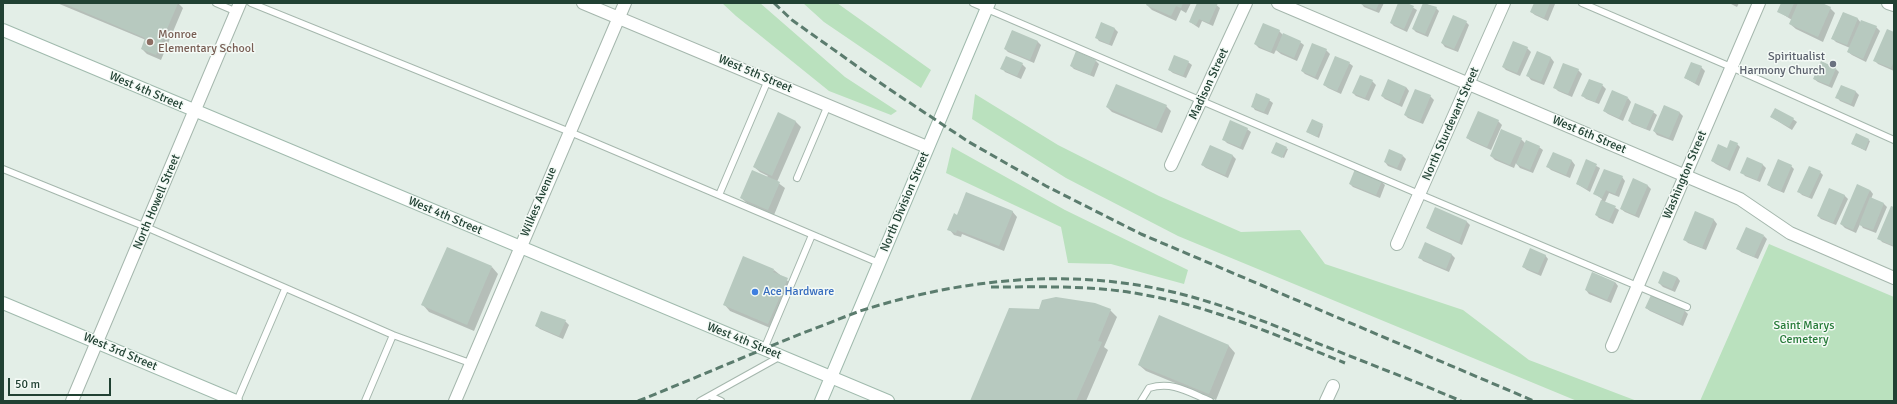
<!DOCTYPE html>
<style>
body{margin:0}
#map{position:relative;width:1897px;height:404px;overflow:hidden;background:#e3eee7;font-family:Signika,sans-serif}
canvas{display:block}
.frame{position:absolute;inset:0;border:4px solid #214133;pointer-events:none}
.scale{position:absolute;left:8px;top:378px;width:103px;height:18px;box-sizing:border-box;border:2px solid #214133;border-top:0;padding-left:5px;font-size:12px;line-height:14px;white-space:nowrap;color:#214133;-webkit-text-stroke:3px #f4faf6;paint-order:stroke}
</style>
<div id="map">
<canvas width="1897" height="404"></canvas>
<div class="frame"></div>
<div class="scale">50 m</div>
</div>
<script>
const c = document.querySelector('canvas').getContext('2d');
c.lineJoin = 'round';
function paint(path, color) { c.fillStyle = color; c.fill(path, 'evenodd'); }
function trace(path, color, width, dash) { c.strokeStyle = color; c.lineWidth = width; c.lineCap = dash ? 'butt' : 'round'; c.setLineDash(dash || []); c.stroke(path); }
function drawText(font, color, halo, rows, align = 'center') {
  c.font = font + ' Signika,sans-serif'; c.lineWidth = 3; c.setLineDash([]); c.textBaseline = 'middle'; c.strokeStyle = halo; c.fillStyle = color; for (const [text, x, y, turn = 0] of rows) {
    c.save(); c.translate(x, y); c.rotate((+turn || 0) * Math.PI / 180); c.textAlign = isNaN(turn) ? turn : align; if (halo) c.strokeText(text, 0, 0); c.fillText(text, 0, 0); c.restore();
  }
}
paint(new Path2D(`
 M722 3H760L845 77 897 111 891 115 829 91 736 16Z
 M803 3H837L931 70 921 88 824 22Z
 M975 94 1058 145 1159 196 1241 232 1300 230 1325 264 1463 310 1529 360 1637 401H1577L1178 236 1066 178 972 119Z
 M952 147 1065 210 1188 270 1184 284 1111 264 1068 263 1061 227 946 173Z
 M1769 244 1894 297V401H1700Z`), '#bae1be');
paint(new Path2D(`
 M57 3H178L183 8 161 60 147 54 142 49 146 40Z
 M1148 3H1191L1186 13 1181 10 1176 21 1152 10 1147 5Z
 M1198 3H1214L1220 8 1213 26 1202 21 1199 28 1190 22Z
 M1361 3H1384L1379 13 1364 7Z
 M1399 3H1405L1417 10 1407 32 1394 26 1391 23Z
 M1424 3 1436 8 1439 11 1428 37 1416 32 1413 29Z
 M1535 3 1555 4 1548 21 1535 15 1531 12Z
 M1729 3H1739L1737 7Z
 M1782 3H1818L1830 8 1835 13 1823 42 1796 29 1790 24 1792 20 1779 12Z
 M1843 13 1858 19 1861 23 1876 27 1880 31 1866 62 1852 55 1848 52 1850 48 1836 42 1832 38Z
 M1466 22 1469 25 1458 52 1445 47 1442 43Z
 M1102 23 1115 29 1118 32 1112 46 1099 41 1096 37Z
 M1012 31 1038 42 1041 45 1034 63 1008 52 1005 49Z
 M1279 31 1283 35 1300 42 1304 45 1297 61 1281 54 1276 50 1274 54 1259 48 1255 44Z
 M1894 33V71L1878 64 1874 60Z
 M1527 48 1531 52 1520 76 1506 70 1503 67Z
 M1326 50 1330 54 1318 80 1305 74 1302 71Z
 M1538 52 1551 58 1554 62 1544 85 1531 80 1528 76Z
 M1096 61 1099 64 1094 77 1074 69 1071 66Z
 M1188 62 1192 65 1186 78 1173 73 1169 70Z
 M1349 63 1353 66 1341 94 1328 88 1324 85Z
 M1022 64 1026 68 1021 79 1005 72 1002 68Z
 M1701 67 1705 71 1699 86 1685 78Z
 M1836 69 1839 72 1832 88 1818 82 1814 79Z
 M1578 70 1582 74 1572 97 1558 91 1554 87Z
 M1372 81 1376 85 1369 101 1356 96 1353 93Z
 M1602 85 1606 89 1599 104 1586 99 1583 96Z
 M1842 86 1856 92 1859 95 1854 107 1840 101 1837 97Z
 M1406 87 1409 91 1402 107 1385 99 1382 96Z
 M1430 96 1434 100 1423 124 1408 118 1405 115Z
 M1628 98 1631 102 1623 121 1608 114 1604 111Z
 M1269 100 1273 103 1268 115 1255 110 1252 106Z
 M1166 106 1171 111 1162 133 1112 112 1107 107Z
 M1664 106 1680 113 1683 116 1673 141 1657 135 1654 131Z
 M1653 112 1657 115 1650 131 1632 124 1629 121Z
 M778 114 796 122 801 127 777 182 785 188 774 215 747 203 741 198 768 176 760 172 754 167Z
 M1771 117 1793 119 1797 122 1792 130Z
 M1498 121 1502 125 1491 150 1471 141 1467 138Z
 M1322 125 1323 126 1319 138 1307 132Z
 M1247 129 1251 132 1243 150 1227 143 1223 139Z
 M1857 134 1870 141 1866 151 1852 144Z
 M1521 139 1526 144 1539 147 1543 150 1533 173 1520 168 1516 163 1514 168 1495 160 1491 156Z
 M1737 144 1740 147 1730 171 1716 164 1712 161Z
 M1210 146 1233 156 1236 159 1228 178 1206 168 1202 165Z
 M1286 148 1288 149 1284 158 1274 154Z
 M1553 153 1572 161 1575 165 1570 178 1551 170 1548 167Z
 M1403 156 1406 159 1401 171 1388 166 1385 162Z
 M1748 158 1763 165 1766 168 1760 182 1745 176 1742 172Z
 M1587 161 1600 168 1590 192 1577 184Z
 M1791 166 1794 169 1784 193 1772 188 1768 185Z
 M1355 171 1382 182 1385 185 1380 198 1353 187 1350 184Z
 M1820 172 1823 175 1812 199 1802 195 1798 191Z
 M1622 177 1625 181 1619 197 1609 193 1605 202 1619 210 1613 224 1599 218 1596 215 1602 199 1595 194Z
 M1634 180 1648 186 1651 189 1639 218 1625 212 1621 209Z
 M1870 190 1873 194 1871 199 1884 204 1887 207 1876 233 1863 228 1860 224 1856 233 1845 228 1841 224Z
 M1844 195 1848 199 1836 225 1821 219 1818 216Z
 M1435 208 1467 222 1470 225 1462 245 1431 231 1427 228Z
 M1894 208V247L1882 242 1879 238Z
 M1012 211 1017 217 1004 251 962 234 961 237 954 235 949 229 958 216Z
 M1696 212 1714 220 1717 224 1706 250 1688 243 1684 239Z
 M1764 236 1767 239 1758 259 1741 252 1737 248Z
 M1426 244 1452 255 1455 258 1449 272 1423 261 1420 257Z
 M1545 255 1548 259 1541 276 1527 270 1523 267Z
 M492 267 498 274 474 331 429 312 423 305Z
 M774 270 794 286 775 330 730 311 724 304Z
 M1677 277 1680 281 1675 292 1663 287 1659 283Z
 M1615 282 1618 286 1611 303 1589 294 1586 290Z
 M1646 308 1685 311 1688 314 1683 326 1650 311Z
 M1110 310 1117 317 1104 347 1108 350 1086 401H971Z
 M1159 317 1229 346 1235 353 1216 400 1146 371 1139 365Z
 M565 321 569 325 563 339 540 329 536 326Z`), '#0003');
paint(new Path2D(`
 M63 3H178L156 55 141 49 145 38Z
 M1147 3H1183L1181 8 1176 6 1171 16 1146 5Z
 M1197 3H1218L1209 23 1199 19 1196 25 1189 22Z
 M1358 3H1379L1376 10Z
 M1398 3H1407L1414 6 1404 29 1390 23Z
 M1423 3 1437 7 1425 34 1412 29Z
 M1534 3H1550L1544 18 1530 12Z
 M1781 3H1794L1788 17 1777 12Z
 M1798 3H1822L1831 7 1818 37 1789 24Z
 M1843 12 1858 18 1847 45 1831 39Z
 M1453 15 1467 21 1454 49 1441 43Z
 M1861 20 1877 26 1863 59 1847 52Z
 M1101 22 1115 28 1109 44 1095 38Z
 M1263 23 1280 30 1271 52 1254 44Z
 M1887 29 1894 32V61L1891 68 1873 61Z
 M1012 30 1038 41 1030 60 1004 49Z
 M1283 33 1301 41 1294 58 1276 50Z
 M1513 41 1528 47 1517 73 1502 67Z
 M1312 43 1327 49 1315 77 1301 71Z
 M1076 51 1096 60 1090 75 1070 66Z
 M1537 51 1551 57 1541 82 1526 76Z
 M1174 55 1189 61 1183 76 1168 70Z
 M1006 56 1023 63 1017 76 1000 69Z
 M1335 56 1350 62 1337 91 1323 85Z
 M1821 61 1836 68 1829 85 1813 79Z
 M1691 62 1702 66 1695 83 1684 78Z
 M1563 63 1579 69 1568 94 1553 88Z
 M1360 75 1373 80 1365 98 1352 93Z
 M1388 79 1406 87 1399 104 1381 96Z
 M1589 79 1603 84 1595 102 1581 96Z
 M1116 84 1167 105 1156 129 1106 107Z
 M1841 85 1856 91 1851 104 1835 98Z
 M1415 89 1431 95 1420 122 1404 115Z
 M1612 90 1628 97 1619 118 1603 111Z
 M1256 93 1270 99 1264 112 1251 107Z
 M1635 103 1654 111 1646 129 1628 121Z
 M1664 105 1680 112 1669 138 1653 131Z
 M1775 108 1794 118 1789 127 1770 117Z
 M1478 111 1499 120 1487 147 1466 138Z
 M778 112 796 121 772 176 753 167Z
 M1312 119 1323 124 1317 137 1306 132Z
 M1230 120 1248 128 1240 147 1222 140Z
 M1501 129 1522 138 1510 165 1490 156Z
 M1856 133 1869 139 1865 150 1851 144Z
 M1526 140 1540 146 1530 170 1516 164Z
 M1730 140 1738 143 1727 168 1711 161 1718 144 1727 148Z
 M1276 142 1287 147 1282 158 1271 153Z
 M1210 145 1233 155 1225 175 1201 165Z
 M1389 149 1403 155 1397 168 1384 162Z
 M1553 152 1572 160 1566 175 1546 167Z
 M1747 157 1763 164 1757 180 1740 173Z
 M1586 159 1597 164 1587 189 1576 184Z
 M1778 159 1792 165 1781 191 1767 185Z
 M1809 166 1821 171 1809 197 1797 192Z
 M1355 169 1382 181 1376 195 1349 184Z
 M1604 169 1623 176 1615 194 1606 190 1602 198 1593 194Z
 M752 170 780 182 768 210 740 198Z
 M1633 178 1648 185 1635 215 1620 209Z
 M1857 184 1870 190 1853 230 1840 224Z
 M1829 188 1845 195 1833 223 1817 216Z
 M966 192 1013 211 999 246 957 230 956 233 947 230 954 213 957 215Z
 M1870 197 1884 203 1873 230 1859 225Z
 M1601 200 1616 206 1609 221 1595 215Z
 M1891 206 1894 207V246L1877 239Z
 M1435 207 1467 221 1459 242 1426 228Z
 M1695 211 1714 219 1702 248 1683 240Z
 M1746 227 1764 235 1754 257 1736 249Z
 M1425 242 1452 254 1446 269 1418 258Z
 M447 247 492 266 467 325 421 305Z
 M1530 248 1546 255 1538 273 1522 267Z
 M743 256 774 269 773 272 788 278 768 324 723 305Z
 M1663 271 1677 277 1672 289 1658 283Z
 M1592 272 1615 282 1607 300 1585 290Z
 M1651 295 1685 310 1680 323 1645 308Z
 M1056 297 1095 303 1111 309 1098 341 1102 342 1076 401H970L1009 308 1039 309 1042 300Z
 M541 311 566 320 559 336 535 326Z
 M1159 315 1229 345 1209 394 1138 365Z`), '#b7c9bf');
const service = new Path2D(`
 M216 3 237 12
 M251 3 570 132 879 263
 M973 3 1419 194 1687 307
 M1582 3 1731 67 1894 140
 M3 169 146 227 393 335 470 363
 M797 178 828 105
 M719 195 768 80
 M764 349 812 235
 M710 396 721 401
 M237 401 285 289
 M365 401 393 335
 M700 401 781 356
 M1141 401 1149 388C1173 381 1188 392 1210 401`);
const minor = new Path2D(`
 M583 3 927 147
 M1278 3 1740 199 1790 233 1894 278
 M1888 3 1894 5
 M1171 165 1246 3
 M1397 244 1504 3
 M1612 346 1759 3
 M72 401 240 3
 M455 401 625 3
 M1326 401 1333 386`);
const secondary = new Path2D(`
 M3 30 888 401
 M3 303 236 401
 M821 401 989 3`);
trace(service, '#a5b7ad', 8);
trace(minor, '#a5b7ad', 14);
trace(secondary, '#a0baad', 14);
trace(service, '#fff', 6);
trace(minor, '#fff', 12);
trace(secondary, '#fff', 12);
trace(new Path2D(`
 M774 3 792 20 889 89 969 142 1046 186 1141 234 1534 401
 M991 287C1040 287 1091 285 1140 294 1211 306 1278 336 1345 363
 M638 401C693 379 748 355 803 333 822 326 841 318 860 311 957 280 1063 268 1164 290 1215 301 1264 321 1312 341 1362 361 1412 380 1461 401`), '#5b7c6e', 3, [8, 4]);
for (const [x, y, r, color] of [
 [150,42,4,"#8d6e63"],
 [1833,64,4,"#6b7280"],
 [755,292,4,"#3f7fe0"]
]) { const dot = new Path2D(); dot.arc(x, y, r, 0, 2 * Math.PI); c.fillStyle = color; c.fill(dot); trace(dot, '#f4faf6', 1.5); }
drawText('12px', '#785e54', '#f4faf6', [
 ["Monroe",158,35],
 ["Elementary School",158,49]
], 'left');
drawText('12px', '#5b616d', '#f4faf6', [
 ["Spiritualist",1825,57],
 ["Harmony Church",1825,71]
], 'right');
drawText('12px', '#214133', '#f4faf6', [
 ["West 5th Street",755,74,23],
 ["Madison Street",1209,84,-65],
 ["West 4th Street",146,91,23],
 ["North Sturdevant Street",1451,124,-66],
 ["West 6th Street",1589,135,23],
 ["Washington Street",1685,175,-67],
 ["North Howell Street",157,202,-67],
 ["Wilkes Avenue",539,202,-67],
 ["North Division Street",905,202,-67],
 ["West 4th Street",445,216,23],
 ["West 4th Street",744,341,22],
 ["West 3rd Street",120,352,23]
]);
drawText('12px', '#366cbe', '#f4faf6', [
 ["Ace Hardware",763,292]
], 'left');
drawText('12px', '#277b39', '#f4faf6', [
 ["Saint Marys",1804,326],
 ["Cemetery",1804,340]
]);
</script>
